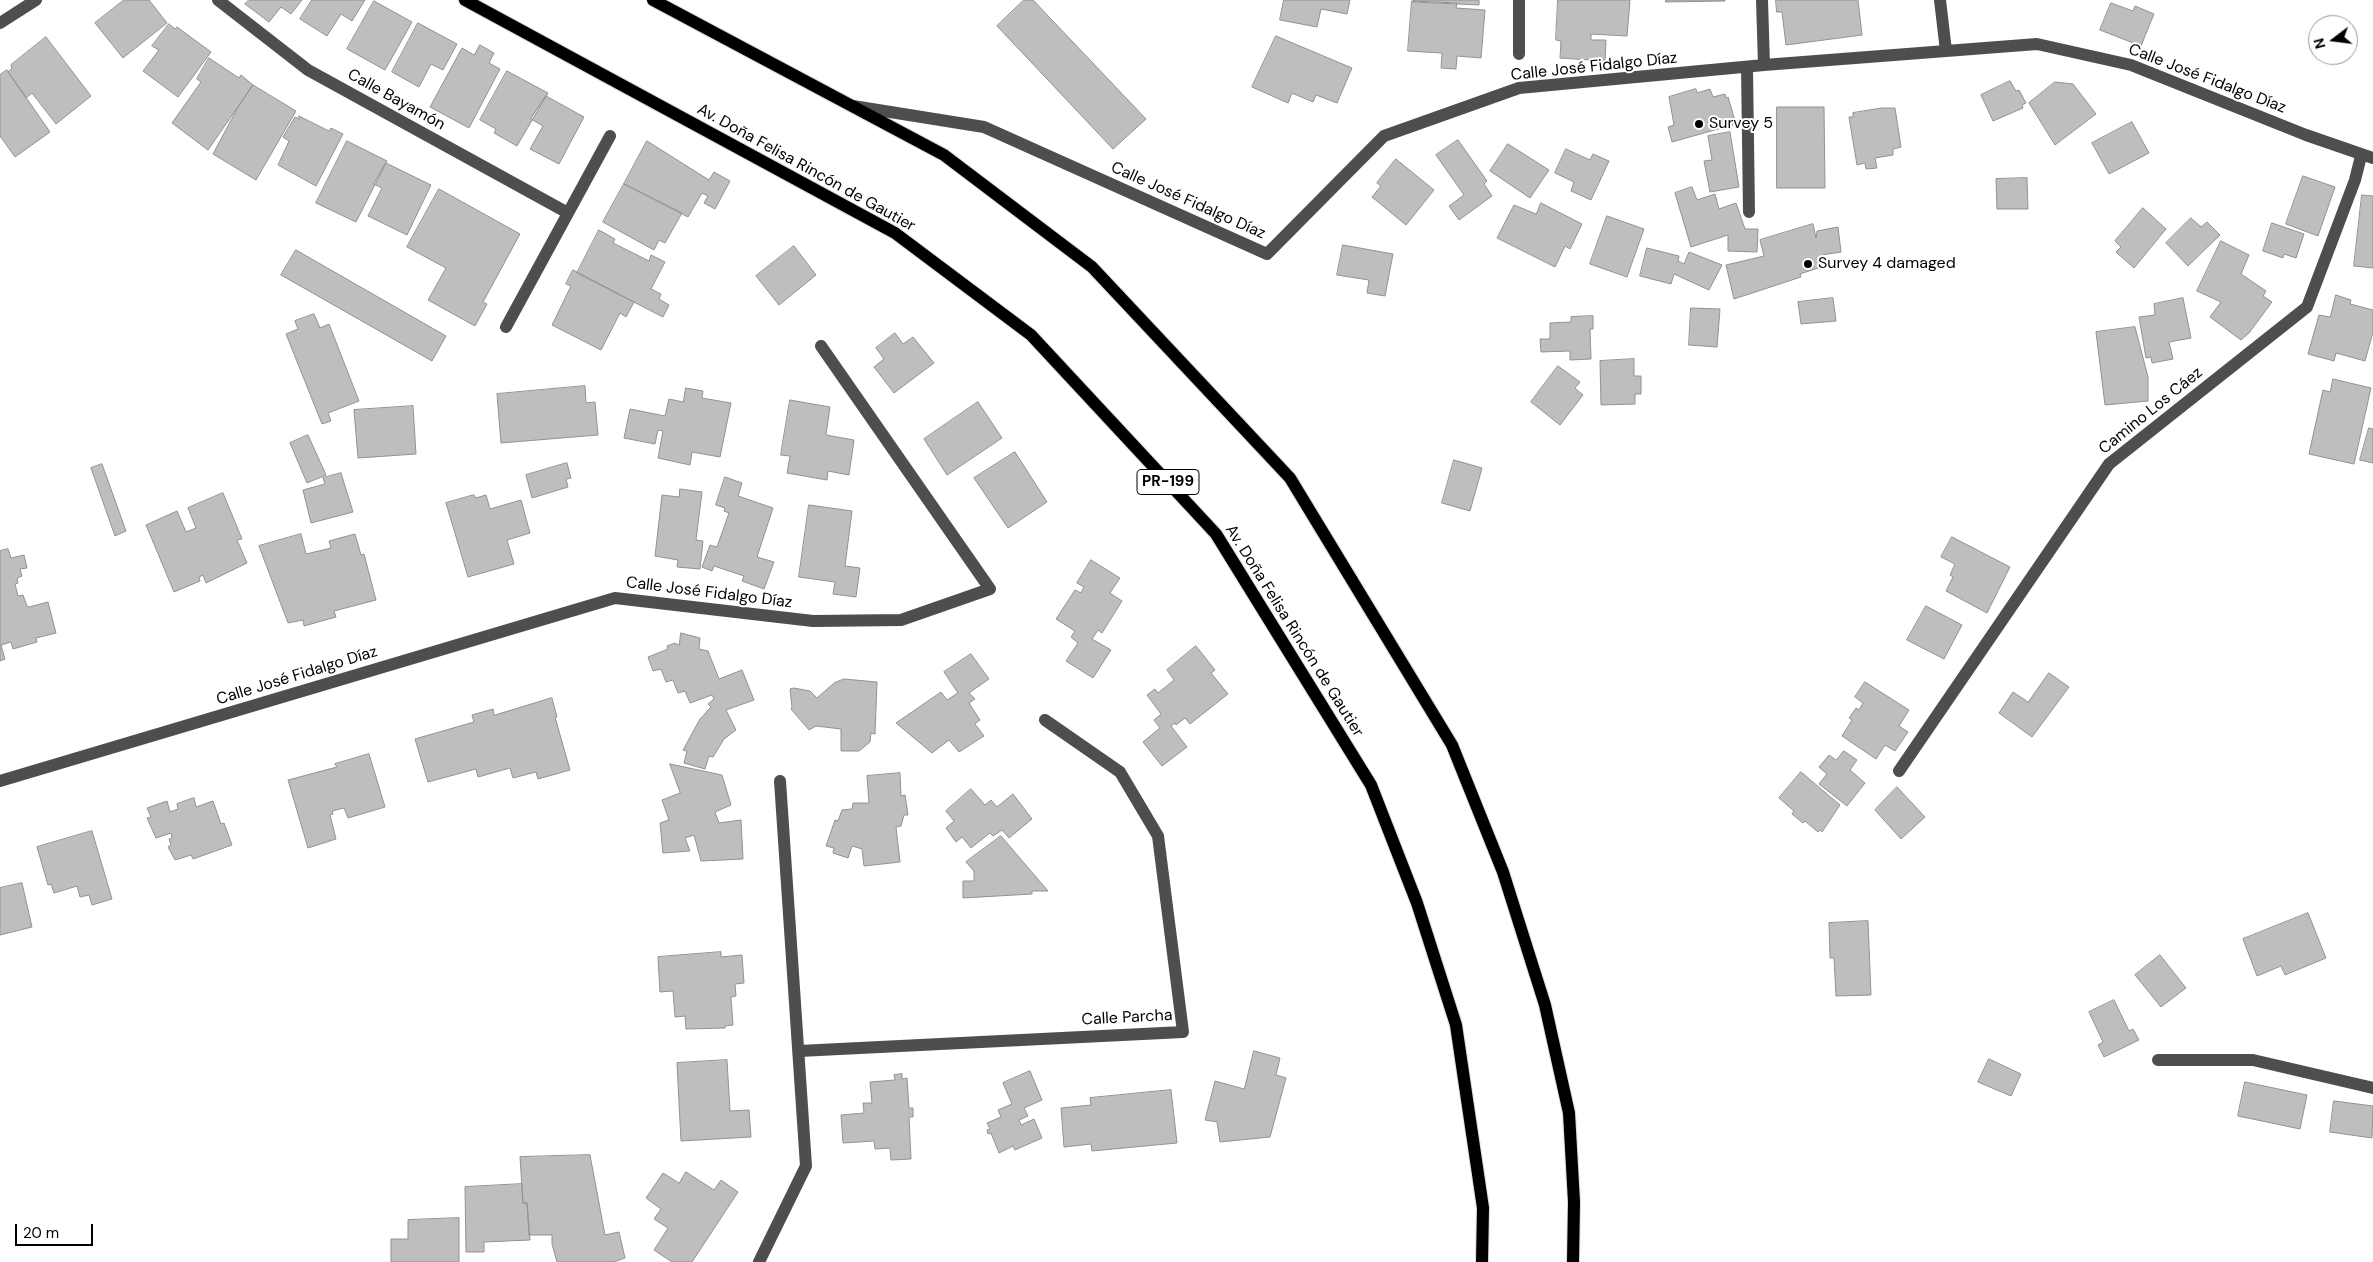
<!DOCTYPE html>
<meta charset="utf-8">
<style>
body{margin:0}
#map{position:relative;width:2373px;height:1262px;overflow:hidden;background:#fff;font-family:"DM Sans",sans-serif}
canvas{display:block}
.north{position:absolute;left:2308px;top:15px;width:50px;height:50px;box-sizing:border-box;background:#fff;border:1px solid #999;border-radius:50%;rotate:255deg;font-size:14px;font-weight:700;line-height:20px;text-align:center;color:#000}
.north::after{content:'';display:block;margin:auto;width:18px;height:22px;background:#000;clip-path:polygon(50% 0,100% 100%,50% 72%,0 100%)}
.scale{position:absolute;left:15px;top:1224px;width:78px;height:22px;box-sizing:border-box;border:2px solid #000;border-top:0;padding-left:6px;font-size:15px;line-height:18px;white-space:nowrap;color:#000;-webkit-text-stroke:4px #fff;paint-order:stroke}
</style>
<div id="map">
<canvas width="2373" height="1262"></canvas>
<div class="north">N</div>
<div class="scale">20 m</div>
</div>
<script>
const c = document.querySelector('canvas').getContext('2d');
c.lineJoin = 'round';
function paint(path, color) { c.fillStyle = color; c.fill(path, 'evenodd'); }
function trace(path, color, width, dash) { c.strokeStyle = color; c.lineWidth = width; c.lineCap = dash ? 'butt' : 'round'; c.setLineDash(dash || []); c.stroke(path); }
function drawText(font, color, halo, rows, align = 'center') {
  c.font = font + ' "DM Sans",sans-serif'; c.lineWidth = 4; c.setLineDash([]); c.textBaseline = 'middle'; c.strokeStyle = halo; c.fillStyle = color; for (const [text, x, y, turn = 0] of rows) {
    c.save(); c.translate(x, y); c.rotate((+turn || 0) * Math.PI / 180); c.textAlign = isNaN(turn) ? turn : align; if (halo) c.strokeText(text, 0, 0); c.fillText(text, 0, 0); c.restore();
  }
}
const building = new Path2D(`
 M124 0H149L167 23 123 58 95 23Z
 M249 0H302L291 14 281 7 269 22 245 4Z
 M312 0H365L352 21 341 14 327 36 300 19Z
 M1024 0H1033L1146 119 1113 149 997 26Z
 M1284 0H1350L1347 14 1321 9 1317 27 1280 20Z
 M1414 0H1479V5L1414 2Z
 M1558 0H1630L1627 36 1591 34V40H1606L1605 61 1560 58 1561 41 1556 40Z
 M1666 0H1725V1L1666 2Z
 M1776 0H1858L1862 35 1786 45 1782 12H1777Z
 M374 1 412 22 385 70 347 49Z
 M1412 1 1457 3 1456 8 1485 10 1481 58 1457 56 1456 69 1441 68 1442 53 1408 51Z
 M2111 3 2133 11 2135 6 2154 14 2141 46 2100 30Z
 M418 23 457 44 443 70 431 64 419 87 392 72Z
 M169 24 175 29 177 27 211 52 178 97 143 71 159 50 152 46Z
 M1276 36 1352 68 1337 103 1316 95 1313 102 1292 93 1288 103 1252 87Z
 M46 37 91 96 56 124 32 93 26 98 8 72 12 68 11 65Z
 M480 45 494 53 489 63 500 69 469 128 430 107 462 48 474 55Z
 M209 58 239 78 241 75 253 85 208 150 172 123 201 82 197 79Z
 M7 70 50 132 15 157 0 136V75Z
 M507 71 548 93 517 146 494 133 496 129 480 120Z
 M2010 81 2016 91 2019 90 2026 103 2022 105 2023 108 1993 121 1981 95Z
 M2055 82 2073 84 2096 114 2055 145 2029 103Z
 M253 85 296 111 256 180 213 154 237 109Z
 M1696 89 1697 93 1710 89 1713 97 1725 94 1726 98 1728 97 1736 124 1672 142 1668 127 1674 125 1669 97Z
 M546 96 584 117 559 164 530 149 543 126 531 119Z
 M1777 107H1824L1825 188H1777Z
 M1882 108H1895L1901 147 1893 149V155L1875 158 1877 168 1866 169 1865 163 1857 165 1849 117H1853V113Z
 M299 116 329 131 331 128 343 134 316 186 278 165 289 141 283 137 295 117 299 119Z
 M2132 122 2149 153 2109 174 2092 143Z
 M1730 132 1739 187 1710 192 1704 161 1712 160 1708 136Z
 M1458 140 1487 181 1484 184 1492 196 1459 220 1449 206 1464 195 1436 155Z
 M347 141 387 161 356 222 316 203Z
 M647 141 709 180 714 172 730 181 715 209 704 203 708 196 702 193 688 217 624 184Z
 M1508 144 1549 170 1530 198 1490 171Z
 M1566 149 1590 160 1593 154 1609 161 1591 200 1571 191 1574 182 1555 173Z
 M1396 159 1434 190 1406 225 1372 197 1381 186 1377 183Z
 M386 163 431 185 407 235 368 216 382 188 374 184Z
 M2303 176 2335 187 2318 236 2286 224Z
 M2027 178 2028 209H1997L1996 179Z
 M624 184 682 213 665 243 659 240 654 250 603 222Z
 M1692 187 1697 200 1715 194 1719 209 1736 203 1745 229H1758L1757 252 1728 251V235L1691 247 1675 193Z
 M439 189 520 234 483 302 487 304 475 326 428 300 446 268 407 247Z
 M2362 195 2373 196V268L2354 266Z
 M1541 203 1582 224 1570 249 1565 246 1555 267 1497 238 1514 205 1536 214Z
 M2143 208 2166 229 2134 268 2116 252 2121 247 2115 241Z
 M1607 216 1644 229 1627 277 1590 264Z
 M2191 218 2201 227 2207 222 2220 235 2188 266 2166 243Z
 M2272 223 2304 234 2296 258 2284 254 2283 258 2263 251Z
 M1813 224 1816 238 1817 231 1838 227 1841 252 1822 255 1824 266 1800 274 1801 277 1734 299 1726 265 1764 256 1760 240Z
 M599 230 615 239 613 243 649 261 651 255 665 262 651 289 661 294 659 299 669 305 663 317 577 273Z
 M2221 241 2249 255 2241 274 2266 291 2263 296 2272 302 2249 333 2241 340 2210 317 2221 302 2197 291Z
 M1343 245 1393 254 1385 296 1367 293 1369 280 1337 275Z
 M794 246 816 275 779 305 756 276Z
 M1647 248 1679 256 1678 261 1684 264 1689 252 1722 265 1709 290 1674 274 1671 284 1640 276Z
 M296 250 446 336 432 361 281 275Z
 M573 270 634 302 626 317 620 313 601 350 552 325 571 286 566 284Z
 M2336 295 2351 300 2350 304 2373 310V332L2365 361 2336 353 2334 361 2308 354 2319 315 2330 317Z
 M1833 298 1836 321 1801 324 1798 302Z
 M2183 298 2191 338 2169 342 2173 359 2152 363 2151 357 2146 358 2139 317 2155 315 2154 304Z
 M1691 308 1720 309 1717 347 1689 345Z
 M314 314 320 328 329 324 359 401 328 413 331 421 322 424 286 334 298 329 295 321Z
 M1593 316V329H1590L1591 359 1570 360V351L1541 352 1540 339H1550V323L1571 322V317Z
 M2135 327 2148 377V401L2105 405 2096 332Z
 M895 333 903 344 913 337 934 363 894 393 874 367 884 359 876 348Z
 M1634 359V376H1641V394H1635V404L1601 405 1600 361Z
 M1558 366 1580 382 1575 388 1583 395 1560 425 1531 402Z
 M2333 379 2371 388 2354 464 2309 454 2323 390 2330 392Z
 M585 386 586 403 595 402 598 435 501 443 497 394Z
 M686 388 703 391 702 398 731 403 720 457 692 452 690 465 658 458 663 431 658 430 655 444 624 438 630 409 665 416 669 399 683 402Z
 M790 400 830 407 826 435 854 440 849 475 828 471 827 480 787 473 790 456 781 455Z
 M978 402 1002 438 947 475 924 439Z
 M413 406 416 454 358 458 354 410Z
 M2369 428 2373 429V463L2360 460Z
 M308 435 326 475 307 483 290 443Z
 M1015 452 1047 502 1008 528 974 478Z
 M1454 460 1482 468 1470 511 1442 503Z
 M567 463 571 478 566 479 568 487 532 498 526 475Z
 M102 464 126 531 115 536 91 468Z
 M341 473 353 512 311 523 303 490 325 484 323 478Z
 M725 477 742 483 738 496 773 508 757 557 774 562 764 589 742 581 744 576 714 566 712 571 702 567 710 545 717 547 729 513 724 511 725 508 716 505Z
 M680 489 702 492 696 540 703 541 700 569 677 567 678 560 655 556 662 495 679 497Z
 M223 493 242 539 237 540 247 563 206 583 203 575 199 577 200 581 174 592 146 525 177 511 186 532 196 528 188 508Z
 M474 495 476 498 486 495 490 509 521 500 530 533 507 540 514 564 468 577 446 503Z
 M809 505 852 511 845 566 860 568 856 597 833 594 835 582 799 577Z
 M301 534 306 554 331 548 329 541 355 534 361 555 364 554 376 600 334 611 336 617 304 626 303 620 288 623 259 546Z
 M1952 537 2010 567 1987 613 1946 591 1953 577 1950 575 1955 564 1941 557Z
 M8 549 11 558 24 555 27 568 20 569 22 576 17 578 18 583 15 584 18 596 23 595 27 606 29 607 48 602 56 633 36 638 37 642 13 649 11 642 1 645 5 659 0 661V551Z
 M1091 560 1120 578 1110 593 1122 601 1102 633 1098 630 1092 639 1111 650 1093 678 1066 661 1078 643 1071 637 1075 631 1056 619 1075 590 1081 593 1084 587 1077 583Z
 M1926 606 1962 625 1944 659 1907 640Z
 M681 633 700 638 699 649 708 651 719 679 742 670 754 700 726 710 736 730 724 739 713 757 709 756 705 769 684 763 687 751 683 750 700 719 711 707 708 704 714 699 712 695 690 703 685 691 678 693 673 680 666 682 661 669 653 671 648 657 668 649 667 646 675 643 679 645Z
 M1196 646 1215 670 1211 673 1228 694 1190 724 1185 718 1176 725 1175 723 1171 726 1187 747 1162 766 1143 742 1160 728 1154 720 1161 714 1147 695 1155 689 1158 693 1174 680 1167 670Z
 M971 654 989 679 969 693 975 699 969 703 980 720 975 724 984 736 959 752 949 740 932 753 896 723 941 692 947 700 958 693 944 672Z
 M2049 673 2069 687 2032 737 1999 713 2013 692 2028 702Z
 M844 679 877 682 875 734 871 733 870 742 859 751H841V729L816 726 809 730 791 709 792 707 790 689 794 688 810 691 817 698 834 683Z
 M1865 682 1909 710 1899 726 1908 732 1895 751 1885 745 1876 759 1842 736 1852 720 1849 718 1856 708 1859 710 1863 703 1855 697Z
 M552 698 557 717H555L570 770 538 779 536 772 513 778 510 768 478 777 476 769 428 782 415 739 474 722 472 715 493 709 494 715Z
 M1844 751 1857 760 1850 770 1865 783 1847 806 1819 784 1827 774 1819 767 1829 755 1836 760Z
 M369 754 385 807 348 818 344 808 332 811 333 814 330 815 336 839 308 848 288 780 337 767 335 764Z
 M670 764 722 775 731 805 715 812 719 823 741 820 743 859 701 861 694 835 685 838 690 851 663 853 660 823 669 820 662 800 680 793Z
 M1801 772 1840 805 1822 832 1820 830 1818 832 1805 821 1803 823 1792 814 1794 811 1779 798Z
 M900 773 901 796 905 795 908 815H904L901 826 896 827 900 862 864 866 862 849 852 846 848 858 833 853 834 848 826 846 835 820 838 821 842 810 852 809 853 803H869L867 776Z
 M1897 787 1925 817 1901 839 1875 810Z
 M971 789 985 805 991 800 997 807 1013 794 1032 819 1009 838 1002 830 993 836 990 833 971 848 962 837 956 842 946 828 954 821 946 811Z
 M194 798 196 807 213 801 221 824 224 823 232 845 193 859 191 855 175 860 168 847 171 845 169 839 172 838 171 833 156 838 147 818 151 817 147 808 167 801 170 812 178 809 177 804Z
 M92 831 112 899 92 905 89 895 80 897 77 886 54 893 51 884 48 885 37 847Z
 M1001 836 1048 891H1032V894L963 898V881H974V871L966 862Z
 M22 883 32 927 0 935V888Z
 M2308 913 2326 958 2285 975 2281 966 2257 976 2243 939Z
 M1868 921 1871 995 1836 996 1834 958H1830L1829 923Z
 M721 952V957L742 955 744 983 735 984 736 996 731 997 733 1025 725 1026V1028L686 1029 685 1016 675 1017 673 991 660 992 658 957Z
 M2160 955 2186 988 2161 1007 2135 975Z
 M2114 1000 2129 1031 2133 1029 2139 1040 2104 1057 2098 1045 2103 1042 2089 1012Z
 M1254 1051 1280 1058 1276 1075 1286 1078 1270 1137 1220 1142 1217 1122 1205 1120 1215 1081 1244 1089Z
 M1989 1059 2021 1074 2011 1096 1978 1082Z
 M727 1060 730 1111 749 1110 751 1137 681 1141 677 1063Z
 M1030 1071 1042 1100 1024 1108 1028 1116 1019 1120 1021 1125 1034 1119 1042 1138 1015 1150 1013 1146 999 1153 991 1133 988 1134 987 1130 990 1129 987 1123 1001 1117 998 1110 1012 1104 1003 1083Z
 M902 1074V1079L907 1078 909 1108H913V1117H909L911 1159 891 1160 890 1148 875 1149 874 1141 843 1143 841 1115 864 1113 863 1103H872L870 1082 895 1080 894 1075Z
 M2245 1082 2307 1095 2300 1129 2238 1116Z
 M1171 1090 1177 1143 1092 1151 1091 1144 1064 1147 1061 1108 1091 1105 1090 1098Z
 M2334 1101 2373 1106 2372 1138 2330 1132Z
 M590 1155 605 1235 619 1232 625 1258 614 1262H557L552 1244V1235H529L527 1203H523L520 1157Z
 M686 1172 714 1190 721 1180 738 1192 692 1262H672L654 1250 668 1228 654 1219 661 1209 646 1198 663 1173 679 1183Z
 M522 1184 523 1203H527L530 1240 484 1242V1252H466L465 1187Z
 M459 1218V1262H391V1239H408V1220Z`);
paint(building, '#bebebe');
trace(building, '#929292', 1);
const major = new Path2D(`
 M465 0 895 233 1031 335 1216 534 1371 785 1417 903 1456 1025 1483 1208 1482 1262
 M653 0 944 155 1092 267 1290 478 1452 745 1503 872 1545 1005 1569 1113 1574 1202 1573 1262`);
trace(major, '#dbdbdb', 14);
trace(new Path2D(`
 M218 0 308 70 568 213
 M1762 0 1764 65
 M1940 0 1946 51
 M0 23 36 0
 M1519 54V0
 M1747 67 1749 212
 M853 106 984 127 1267 254 1384 136 1519 88 1764 65 2037 44 2131 65 2306 135 2373 158
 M506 327 610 136
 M1899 771 2109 464 2307 307 2355 180 2361 156
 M0 781 615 598 813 621 901 620 990 589 821 346
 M799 1051 1183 1032 1158 836 1120 772 1045 720
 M2158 1060H2253L2373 1088
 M759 1262 806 1166 780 781`), '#4e4e4e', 12);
trace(major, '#000', 12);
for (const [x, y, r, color] of [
 [1699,124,5,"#000"],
 [1808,264,5,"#000"]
]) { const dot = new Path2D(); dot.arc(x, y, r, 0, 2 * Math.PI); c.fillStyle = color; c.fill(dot); trace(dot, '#fff', 2); }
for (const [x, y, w] of [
 [1168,482,62]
]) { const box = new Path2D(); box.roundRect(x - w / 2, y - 12.5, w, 25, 4); c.fillStyle = '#fff'; c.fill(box); trace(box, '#000', 1); }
drawText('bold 15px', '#000', null, [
 ["PR-199",1168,482]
]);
drawText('16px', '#000', '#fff', [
 ["Calle José Fidalgo Díaz",1594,67,-6],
 ["Calle José Fidalgo Díaz",2207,79,21],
 ["Calle Bayamón",396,100,29],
 ["Av. Doña Felisa Rincón de Gautier",806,168,29],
 ["Calle José Fidalgo Díaz",1188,201,24],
 ["Camino Los Cáez",2151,411,-39],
 ["Calle José Fidalgo Díaz",709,593,7],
 ["Av. Doña Felisa Rincón de Gautier",1294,631,58],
 ["Calle José Fidalgo Díaz",297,676,-17],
 ["Calle Parcha",1127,1018,-3]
]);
drawText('16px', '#000', '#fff', [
 ["Survey 5",1709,124],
 ["Survey 4 damaged",1818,264]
], 'left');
</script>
